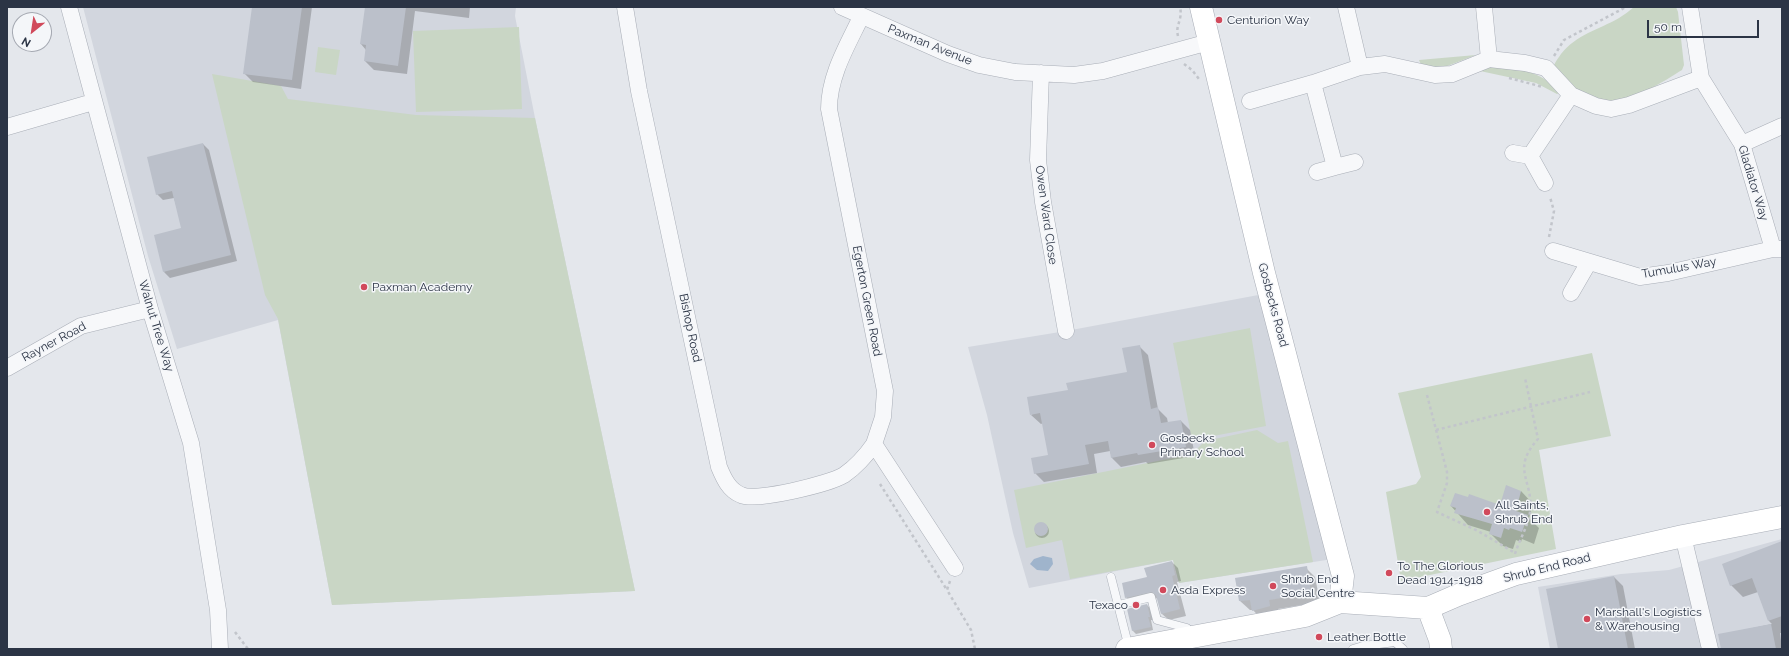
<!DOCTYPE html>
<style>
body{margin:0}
#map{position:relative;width:1789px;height:656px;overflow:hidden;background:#e4e7ec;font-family:Raleway,sans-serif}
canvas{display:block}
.frame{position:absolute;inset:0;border:8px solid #2b3445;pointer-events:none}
.north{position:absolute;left:12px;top:12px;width:40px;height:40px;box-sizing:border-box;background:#f4f6f9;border:1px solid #a4a8b1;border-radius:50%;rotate:210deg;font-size:11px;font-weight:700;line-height:16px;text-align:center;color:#2b3445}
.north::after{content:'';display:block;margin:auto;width:14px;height:18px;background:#d1495b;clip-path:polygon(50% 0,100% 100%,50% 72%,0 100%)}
.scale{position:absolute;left:1647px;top:20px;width:112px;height:18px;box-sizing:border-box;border:2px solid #2b3445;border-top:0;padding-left:5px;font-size:12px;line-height:14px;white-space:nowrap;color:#2b3445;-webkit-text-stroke:3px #f4f6f9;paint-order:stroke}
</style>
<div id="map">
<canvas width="1789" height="656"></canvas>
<div class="frame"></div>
<div class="north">N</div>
<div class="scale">50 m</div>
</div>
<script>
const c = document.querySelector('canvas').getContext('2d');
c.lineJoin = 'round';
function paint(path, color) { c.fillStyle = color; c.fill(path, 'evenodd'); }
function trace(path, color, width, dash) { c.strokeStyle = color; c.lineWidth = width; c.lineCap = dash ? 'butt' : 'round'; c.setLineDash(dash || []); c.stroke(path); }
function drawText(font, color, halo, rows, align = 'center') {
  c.font = font + ' Raleway,sans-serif'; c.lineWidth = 3; c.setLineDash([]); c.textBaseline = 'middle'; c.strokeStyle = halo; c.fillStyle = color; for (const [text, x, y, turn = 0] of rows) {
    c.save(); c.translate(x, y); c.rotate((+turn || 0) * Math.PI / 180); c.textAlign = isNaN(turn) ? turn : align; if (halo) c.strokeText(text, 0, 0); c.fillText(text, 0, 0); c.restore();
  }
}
paint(new Path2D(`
 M83 7H516L515 16 535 118 635 591 332 605 278 320 177 349 148 256Z
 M1269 293 1339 558 1179 583 1173 560 1029 588 1013 533 987 415 968 347 1066 331Z
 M1782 539V649H1550L1538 587 1621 574 1669 570Z`), '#d2d6de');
paint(new Path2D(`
 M1634 7H1676L1678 12 1684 65 1682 70C1664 81 1628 105 1606 103 1586 101 1569 83 1553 71 1553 64 1557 60 1561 54 1577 34 1598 30 1619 18 1624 15 1629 11 1634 7Z
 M519 27 522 109 416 112 413 31Z
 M318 47 340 50 336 75 315 72Z
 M1476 55 1442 68 1421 65 1419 60Z
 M1497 65C1521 70 1545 72 1559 93L1557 94 1536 83 1480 71Z
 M212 74 281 86 288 99 416 115 535 118 635 591 332 605 278 319 265 295Z
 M1250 328 1266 426 1192 440 1173 343Z
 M1592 353 1611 436 1539 450 1556 549 1401 581 1386 492 1416 484 1421 477 1398 393Z
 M1257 430 1278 443 1288 441 1313 562 1179 583 1173 560 1070 579 1062 540 1026 548 1014 490 1192 454 1205 441Z`), '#c9d6c5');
paint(new Path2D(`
 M1043 556 1052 558 1053 564 1048 571 1037 570 1030 564 1034 559Z`), '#9fb4cc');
paint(new Path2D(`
 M253 7H312L301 89 253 82 244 73Z
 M366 7H470L469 18 415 11 407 74 374 70 365 61 366 50 361 44Z
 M203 144 209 150 237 261 170 278 164 272 183 229 174 198 163 200 157 194Z
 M1139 346 1148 355 1158 409 1167 418 1168 423 1181 421 1190 430 1195 456 1148 464 1146 462 1121 467 1112 458 1110 451 1094 454 1097 473 1044 482 1035 473 1049 456 1043 423 1041 424 1031 415 1069 391 1128 373Z
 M1521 491 1533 504 1529 518 1539 528 1534 544 1522 539 1521 542 1516 540 1513 549 1503 546 1491 534V532L1468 525 1451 506H1500Z
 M1035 531a7 7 0 1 1 14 0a7 7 0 1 1-14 0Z
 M1782 542V633H1780L1782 649H1722L1719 635 1772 624 1769 621 1758 592 1743 597 1731 585Z
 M1172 562 1178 568 1181 581 1177 582 1186 616 1169 620 1162 614 1158 598 1133 604 1126 597 1148 578Z
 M1306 568 1315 577 1320 602 1278 609 1279 615 1262 620 1253 610H1250L1240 601 1237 579Z
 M1614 577 1623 586 1635 649H1559Z
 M1147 605 1150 608 1153 620H1151L1153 630 1136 634 1133 631 1129 609Z`), '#0003');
paint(new Path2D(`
 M252 7H302L292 80 243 74Z
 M365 7H406L398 66 364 61 366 45 360 44Z
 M203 143 231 255 163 272 154 235 181 228 172 191 156 195 147 157Z
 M1140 345 1151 409 1158 407 1161 423 1181 420 1186 447 1138 455 1137 453 1111 458 1108 441 1085 445 1089 464 1034 474 1031 458 1048 455 1040 413 1030 415 1027 397 1068 390 1066 383 1127 372 1122 348Z
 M1506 485 1521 491 1516 511 1528 515 1522 532 1510 528 1509 530 1504 528 1501 538 1489 534 1492 524 1454 513 1456 508 1450 506 1455 493 1468 497 1469 494 1500 505Z
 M1034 529a7 7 0 1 1 14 0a7 7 0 1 1-14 0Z
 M1782 541V616L1768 621 1752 578 1730 586 1722 564Z
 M1172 561 1175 575 1172 576 1180 609 1161 614 1156 595 1152 592 1125 598 1122 583 1147 577 1144 568Z
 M1307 566 1311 593 1269 600 1270 606 1252 611 1250 600 1239 601 1235 578Z
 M1614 576 1628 649H1558L1546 589Z
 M1147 604 1150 617H1148L1151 627 1132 631 1127 609Z
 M1771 624 1776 649H1721L1718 634Z`), '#bbc0ca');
const lane = new Path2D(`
 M1111 577 1129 648
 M1119 605 1151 597 1157 620 1187 628 1190 634
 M1353 649 1363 646 1395 642 1403 649`);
const street = new Path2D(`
 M69 7 150 309 191 443 218 610 220 649
 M625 7 639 91 719 467C724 479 729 490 741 495 756 502 829 484 844 475 857 466 865 457 874 444
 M842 7 948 54 979 65 1015 72 1074 75 1103 71 1209 42
 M1346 7 1360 67
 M1484 7 1489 59
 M1690 7 1701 78 1742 144 1773 249
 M861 17C847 46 829 76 829 109L885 391 883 417 874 444 955 568
 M1041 73 1038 160 1043 202 1066 331
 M1313 83 1335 167 1355 162
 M1250 101 1313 83 1360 67 1385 64 1435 75 1452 74 1489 59 1525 63 1546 68 1571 95 1596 106 1611 109 1629 105 1701 78
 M7 127 93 102
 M1742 144 1782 126
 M1513 153 1530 156
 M1317 172 1335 167
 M1545 183 1530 156 1571 95
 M1553 251 1640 277 1668 273 1773 249H1782
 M1571 293 1589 262
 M7 368 81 326 150 309
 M1683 536 1710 649`);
const secondary = new Path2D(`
 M1201 7 1264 273 1343 576 1340 602
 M1428 608 1440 640 1441 649
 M1127 649 1305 616 1340 602 1428 608 1458 595 1516 574 1683 536 1782 517`);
trace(lane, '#a9aeb7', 9);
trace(street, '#a9aeb7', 17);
trace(secondary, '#a9aeb7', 23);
trace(new Path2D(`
 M1178 36C1175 25 1183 20 1180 7
 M1554 56 1564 40 1626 7
 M1184 64 1192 70 1199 79
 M1509 78 1543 87
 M1549 237 1554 211 1550 197
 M1427 395 1447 472V483L1437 512 1478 531 1515 553
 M1436 430 1590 392
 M880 484 947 590
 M1515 554C1519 540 1528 527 1530 512 1534 480 1510 470 1538 439L1525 378
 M950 581 947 590 971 630 975 649
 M235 632 248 649`), '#c2c5cb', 2.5, [3, 3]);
trace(lane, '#f7f8fa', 8);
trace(street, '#f7f8fa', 16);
trace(secondary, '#fff', 22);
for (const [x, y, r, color] of [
 [1219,20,4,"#d1495b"],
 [364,287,4,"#d1495b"],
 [1152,445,4,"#d1495b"],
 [1487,512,4,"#d1495b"],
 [1389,573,4,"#d1495b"],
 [1273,586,4,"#d1495b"],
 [1163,590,4,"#d1495b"],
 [1136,605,4,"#d1495b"],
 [1587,619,4,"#d1495b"],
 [1319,637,4,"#d1495b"]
]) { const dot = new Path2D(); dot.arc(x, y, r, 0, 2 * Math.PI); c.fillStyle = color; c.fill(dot); trace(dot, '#f4f6f9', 1.5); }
drawText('12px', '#2b3445', '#f4f6f9', [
 ["Centurion Way",1227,20],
 ["Paxman Academy",372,287],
 ["Gosbecks",1160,438],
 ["Primary School",1160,452],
 ["All Saints,",1495,505],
 ["Shrub End",1495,519],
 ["To The Glorious",1397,566],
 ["Dead 1914-1918",1397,580],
 ["Shrub End",1281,579],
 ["Social Centre",1281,593],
 ["Asda Express",1171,590],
 ["Texaco",1128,605,"right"],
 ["Marshall's Logistics",1595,612],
 ["& Warehousing",1595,626],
 ["Leather Bottle",1327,637]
], 'left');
drawText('12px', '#2b3445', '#f4f6f9', [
 ["Paxman Avenue",930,45,22],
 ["Gladiator Way",1753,183,73],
 ["Owen Ward Close",1046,215,82],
 ["Tumulus Way",1679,268,-10],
 ["Egerton Green Road",867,301,79],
 ["Gosbecks Road",1273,305,75],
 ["Walnut Tree Way",156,326,73],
 ["Bishop Road",690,328,78],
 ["Rayner Road",54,342,-28],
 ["Shrub End Road",1547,568,-14]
]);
</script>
